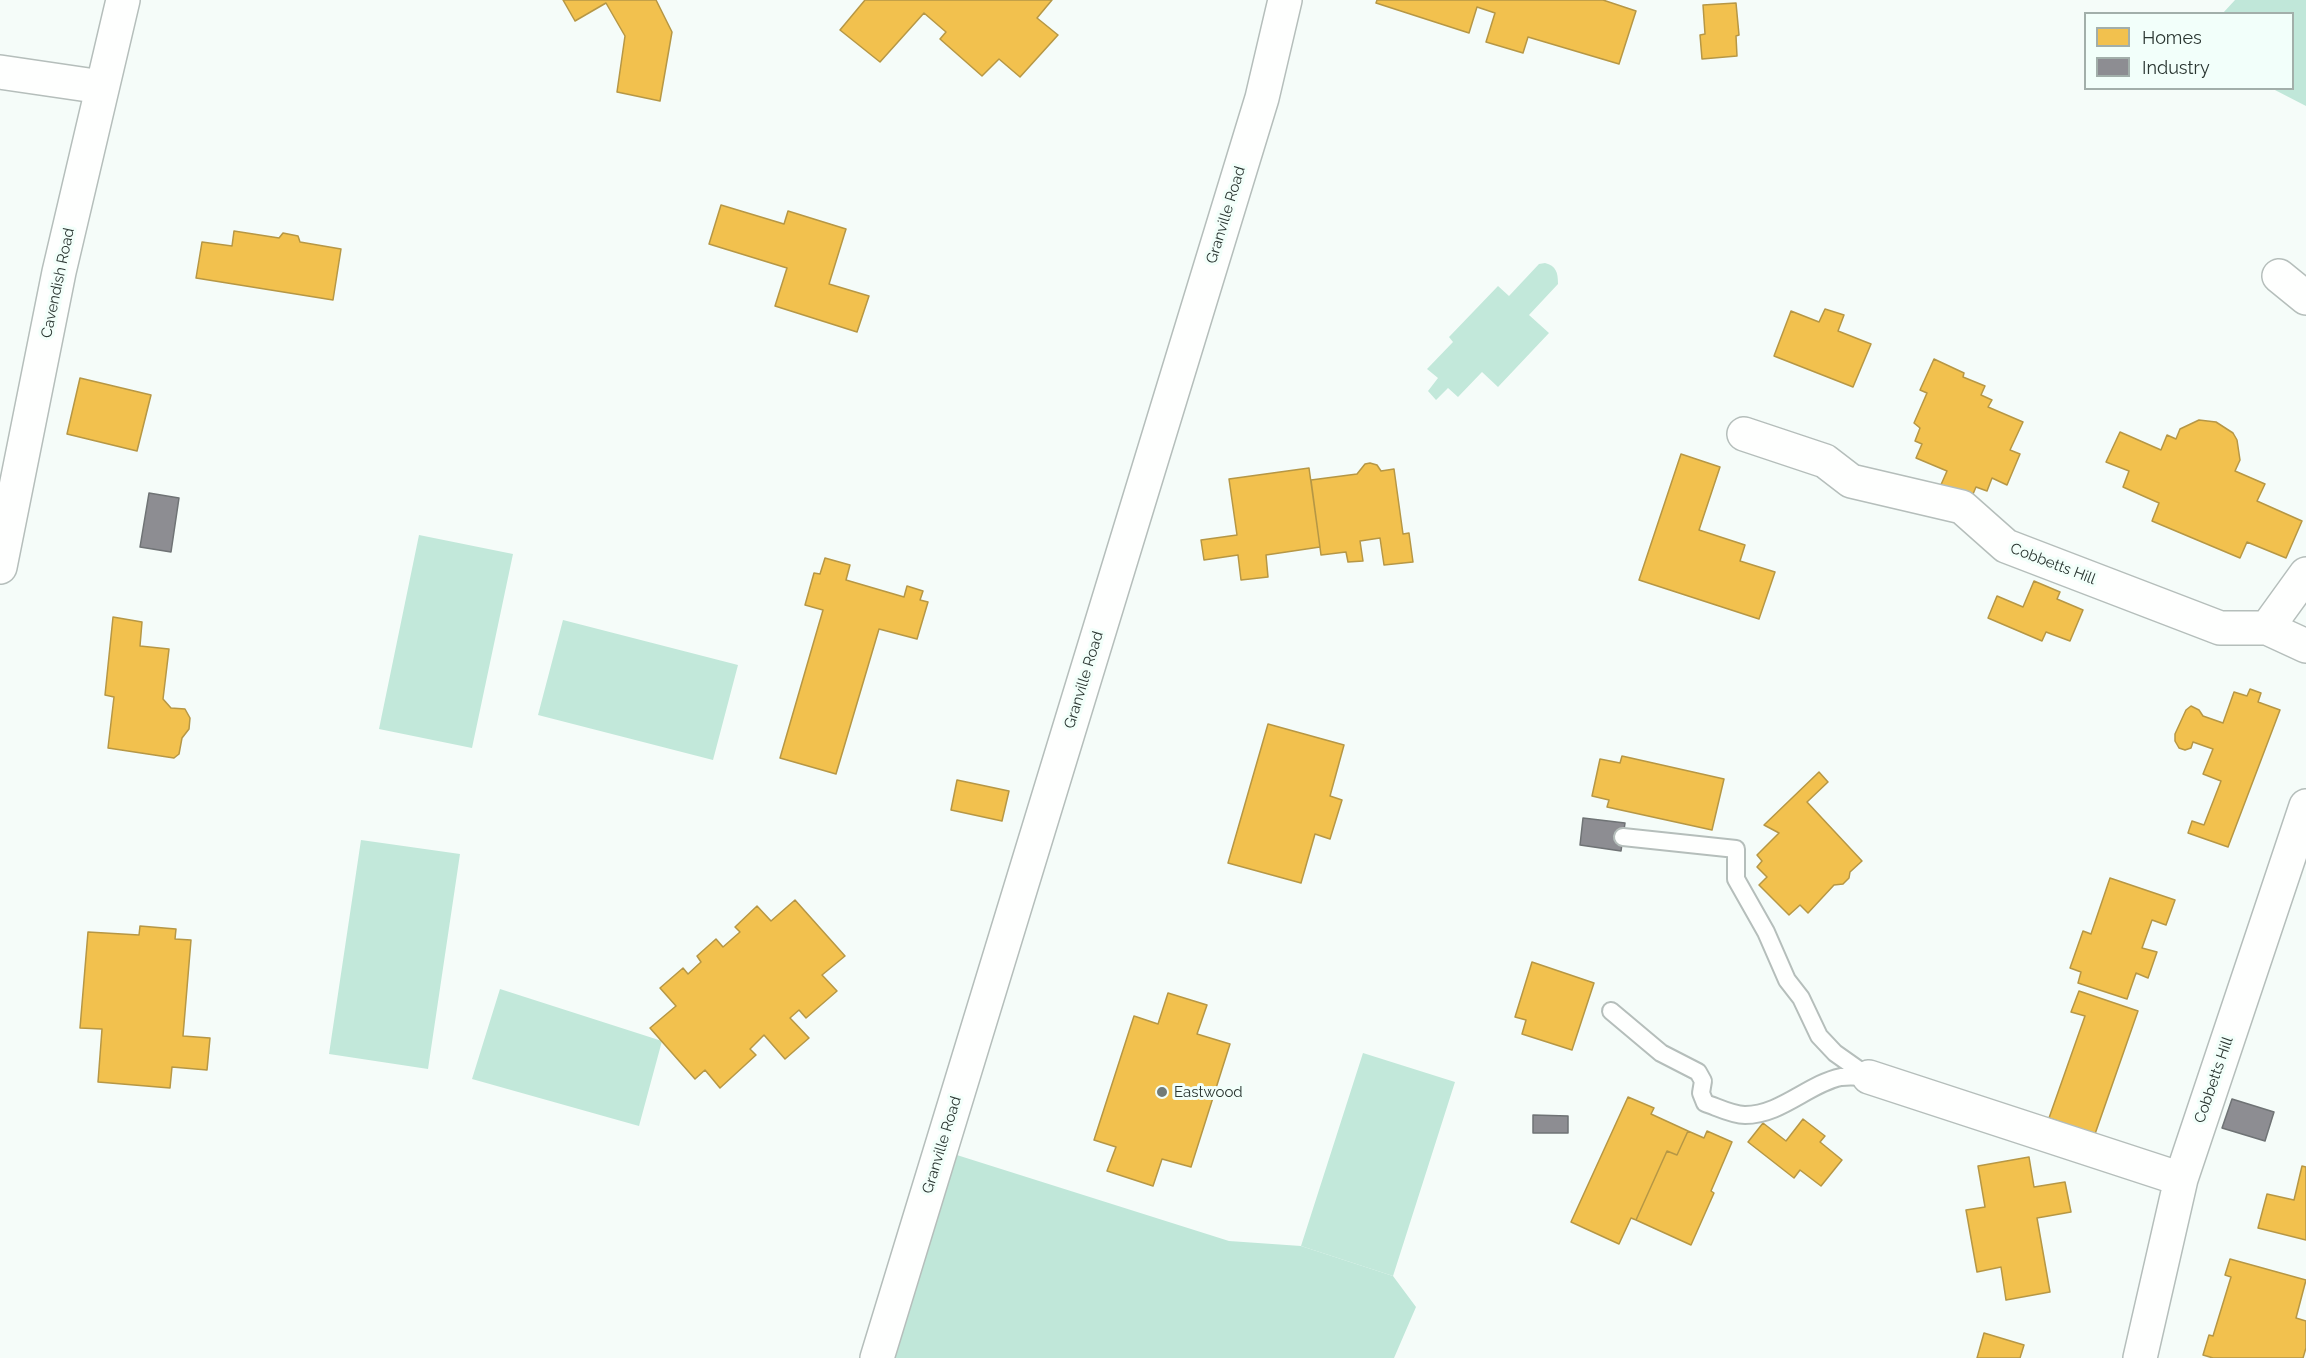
<!DOCTYPE html>
<style>
body{margin:0}
#map{position:relative;width:2306px;height:1358px;overflow:hidden;background:#f5fcf9;font-family:Raleway,sans-serif}
canvas{display:block}
.legend{position:absolute;left:2084px;top:12px;width:210px;height:78px;box-sizing:border-box;background:#f2fffa;border:2px solid #a2afaa;margin:0;padding:8px 10px;list-style:none;font-size:18px;color:#2a3631}
.legend li{display:flex;align-items:center;gap:12px;height:30px}
.legend b{width:30px;border:2px solid #a2afaa}
</style>
<div id="map">
<canvas width="2306" height="1358"></canvas>
<ul class="legend">
<li><b style="height:16px;background:#f2c14e"></b>Homes</li>
<li><b style="height:16px;background:#8d8d92"></b>Industry</li>
</ul>
</div>
<script>
const c = document.querySelector('canvas').getContext('2d');
c.lineJoin = 'round';
function paint(path, color) { c.fillStyle = color; c.fill(path, 'evenodd'); }
function trace(path, color, width, dash) { c.strokeStyle = color; c.lineWidth = width; c.lineCap = dash ? 'butt' : 'round'; c.setLineDash(dash || []); c.stroke(path); }
function drawText(font, color, halo, rows, align = 'center') {
  c.font = font + ' Raleway,sans-serif'; c.lineWidth = 6; c.setLineDash([]); c.textBaseline = 'middle'; c.strokeStyle = halo; c.fillStyle = color; for (const [text, x, y, turn = 0] of rows) {
    c.save(); c.translate(x, y); c.rotate((+turn || 0) * Math.PI / 180); c.textAlign = isNaN(turn) ? turn : align; if (halo) c.strokeText(text, 0, 0); c.fillText(text, 0, 0); c.restore();
  }
}
paint(new Path2D(`
 M1545 263C1556 266 1558 272 1558 284L1529 315 1549 333 1498 387 1482 372 1458 397 1448 388 1436 400 1428 391 1438 378 1427 369 1453 342 1449 337 1498 286 1509 296 1539 264Z
 M419 535 513 554 472 748 379 729Z
 M563 620 738 665 713 760 538 715Z
 M361 840 460 854 428 1069 329 1054Z
 M500 989 662 1041 639 1126 472 1079Z
 M1363 1053 1455 1082 1393 1276 1301 1246Z`), '#c2e8da');
paint(new Path2D(`
 M2235 0H2306V106L2273 89 2292 88V14L2223 13Z
 M941 1150 1229 1241 1301 1246 1393 1276 1416 1307 1394 1358H874Z`), '#c0e7d9');
const homes = new Path2D(`
 M563 0H656L672 32 660 101 617 92 625 36 606 3 575 21Z
 M865 0H1052L1037 18 1058 35 1020 77 999 59 982 76 940 39 946 32 924 13 880 62 840 30Z
 M1377 0H1603L1636 11 1619 64 1528 37 1523 53 1486 42 1495 13 1477 7 1469 33 1376 3Z
 M1736 3 1739 35 1736 36 1737 56 1702 59 1700 35 1705 34 1703 5Z
 M721 205 784 224 788 211 846 229 829 284 869 296 857 332 775 306 787 268 709 244Z
 M234 231 279 238 283 233 298 236 300 242 341 249 333 300 196 278 202 242 232 246Z
 M1825 309 1844 315 1838 331 1871 344 1853 387 1774 356 1791 311 1819 322Z
 M1934 359 1964 373 1963 377 1985 386 1981 395 1992 400 1988 407 2023 422 2010 450 2020 454 2007 485 1992 478 1987 491 1976 487 1970 501 1940 487 1947 471 1916 458 1922 444 1915 441 1920 428 1914 423 1927 393 1920 390Z
 M80 378 151 395 137 451 67 434Z
 M2199 420 2216 422 2233 433 2237 440 2240 460 2235 471 2265 484 2257 501 2302 521 2286 558 2247 542 2240 558 2152 521 2159 503 2123 487 2129 471 2106 462 2120 432 2161 450 2167 435 2176 439 2180 429Z
 M1681 454 1720 467 1699 530 1745 545 1740 561 1775 572 1759 619 1639 580Z
 M1370 463 1377 465 1381 471 1394 469 1403 534 1409 533 1413 562 1384 565 1380 538 1360 541 1363 561 1348 562 1346 552 1321 555 1311 480 1357 474 1365 464Z
 M1309 468 1320 547 1266 555 1268 577 1241 580 1238 555 1204 560 1201 540 1237 535 1229 479Z
 M825 558 850 565 846 580 904 597 907 586 923 591 920 600 928 602 917 639 879 629 836 774 780 758 823 610 805 605 814 573 820 574Z
 M2034 581 2060 592 2057 599 2083 610 2070 641 2046 632 2042 641 1988 618 1997 596 2023 607Z
 M113 617 142 622 140 646 169 649 163 699 171 708 185 709 190 718 189 729 182 738 179 754 174 758 108 748 114 697 105 695Z
 M2250 689 2261 693 2258 702 2280 710 2228 847 2188 833 2192 821 2204 825 2221 781 2203 774 2213 749 2193 742 2191 748 2185 750 2179 748 2175 741V734L2186 710 2191 706 2199 710 2203 716 2223 723 2234 692 2247 696Z
 M1268 724 1344 745 1330 796 1342 800 1330 839 1315 834 1301 883 1228 863Z
 M1622 756 1724 779 1712 830 1607 807 1609 800 1592 796 1600 759 1620 763Z
 M1819 772 1828 782 1807 802 1862 861 1850 872 1849 878 1843 884 1834 885 1808 913 1800 905 1789 915 1759 885 1767 877 1757 867 1762 861 1757 855 1779 833 1764 825Z
 M957 780 1009 791 1002 821 951 810Z
 M2110 878 2175 900 2166 925 2152 920 2142 948 2157 952 2148 978 2136 973 2127 999 2078 983 2081 972 2070 968 2083 931 2091 934Z
 M795 900 845 956 822 975 837 991 806 1018 799 1010 790 1018 809 1038 785 1059 764 1035 750 1049 756 1055 720 1088 705 1070 695 1079 650 1028 676 1006 660 988 683 968 688 974 701 962 697 956 716 939 723 947 740 932 735 927 757 906 771 921Z
 M140 926 176 929 175 939 191 940 183 1036 210 1038 207 1070 172 1067 170 1088 98 1082 102 1029 80 1028 88 932 139 935Z
 M1532 962 1594 983 1572 1050 1522 1034 1526 1020 1515 1017Z
 M2079 991 2138 1011 2095 1134 2049 1118 2085 1016 2071 1012Z
 M1168 993 1207 1005 1197 1034 1230 1044 1191 1167 1162 1159 1153 1186 1107 1171 1116 1147 1094 1140 1134 1016 1158 1024Z
 M1628 1097 1654 1108 1651 1114 1688 1131 1677 1155 1667 1151 1636 1220 1631 1218 1619 1244 1571 1222Z
 M1803 1119 1825 1136 1820 1142 1842 1160 1821 1186 1800 1170 1794 1178 1748 1142 1763 1123 1786 1141Z
 M1688 1131 1704 1138 1707 1131 1732 1142 1711 1191 1714 1193 1691 1245 1636 1220 1667 1151 1677 1155Z
 M2029 1157 2034 1187 2065 1182 2071 1212 2037 1218 2050 1292 2006 1300 2001 1267 1977 1272 1966 1210 1985 1207 1978 1166Z
 M2302 1166 2306 1167V1240L2258 1228 2267 1194 2294 1200Z
 M2230 1259 2306 1280 2296 1318 2306 1321V1348L2303 1358H2213L2203 1355 2209 1335 2213 1336 2231 1277 2225 1275Z
 M1984 1333 2024 1345 2020 1358H1977Z`);
paint(homes, '#f2c14e');
trace(homes, '#b69745', 1.5);
const industry = new Path2D(`
 M149 493 179 498 171 552 140 547Z
 M1583 818 1625 823 1621 851 1580 845Z
 M2232 1099 2274 1112 2265 1141 2222 1128Z
 M1533 1115 1568 1116V1133H1533Z`);
paint(industry, '#8d8d92');
trace(industry, '#6f7375', 1.5);
const lane = new Path2D(`
 M1623 837 1736 849V879L1766 932 1787 980 1801 998 1819 1036 1835 1053 1869 1077
 M1611 1011 1661 1053 1698 1072 1703 1081 1701 1093 1705 1103C1717 1107 1732 1115 1745 1115 1781 1115 1808 1084 1841 1077 1850 1076 1860 1077 1869 1077`);
const street = new Path2D(`
 M0 72 102 87
 M2279 276 2306 298
 M1744 434 1825 461 1851 481 1962 507 2006 546 2220 628H2267L2306 646
 M0 567 59 272 123 0
 M2267 628 2306 574
 M1869 1077 2181 1179
 M877 1358 1262 98 1285 0
 M2140 1358 2181 1179 2306 806`);
trace(lane, '#b5bebb', 20);
trace(street, '#b5bebb', 36);
trace(lane, '#fefffe', 16);
trace(street, '#fefffe', 33);
for (const [x, y, r, color] of [
 [1162,1092,6,"#717b77"]
]) { const dot = new Path2D(); dot.arc(x, y, r, 0, 2 * Math.PI); c.fillStyle = color; c.fill(dot); trace(dot, '#f2fffa', 2); }
drawText('15px', '#2a3631', '#f2fffa', [
 ["Granville Road",1226,215,-73],
 ["Cavendish Road",58,283,-78],
 ["Cobbetts Hill",2053,564,21],
 ["Granville Road",1084,680,-73],
 ["Cobbetts Hill",2214,1080,-71],
 ["Granville Road",942,1145,-73]
]);
drawText('15px', '#2a3631', '#f2fffa', [
 ["Eastwood",1174,1092]
], 'left');
</script>
